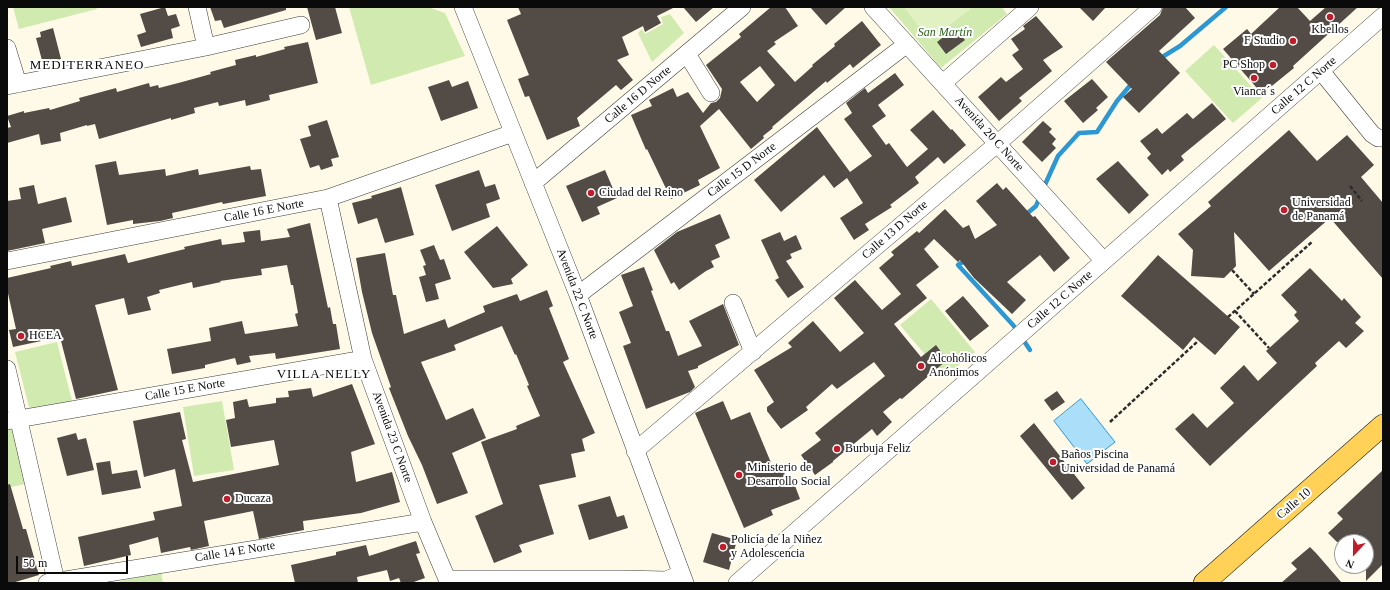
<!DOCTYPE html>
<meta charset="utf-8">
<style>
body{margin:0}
#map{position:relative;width:1390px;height:590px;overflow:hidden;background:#fffae7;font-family:Georgia,serif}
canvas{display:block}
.frame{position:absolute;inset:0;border:8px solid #0a0a0a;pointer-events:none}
.north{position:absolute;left:1334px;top:534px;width:40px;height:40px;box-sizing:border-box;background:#fff;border:1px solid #9d9d9d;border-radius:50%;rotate:202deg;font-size:11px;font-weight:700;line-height:16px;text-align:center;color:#0a0a0a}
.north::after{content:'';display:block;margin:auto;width:14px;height:18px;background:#bf1d2a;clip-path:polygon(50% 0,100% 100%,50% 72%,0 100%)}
.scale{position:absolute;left:16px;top:556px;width:112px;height:18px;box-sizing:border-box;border:2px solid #0a0a0a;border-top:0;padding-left:5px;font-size:12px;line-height:14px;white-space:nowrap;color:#0a0a0a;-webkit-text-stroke:3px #fff;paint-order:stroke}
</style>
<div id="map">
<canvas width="1390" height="590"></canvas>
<div class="frame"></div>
<div class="north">N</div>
<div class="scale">50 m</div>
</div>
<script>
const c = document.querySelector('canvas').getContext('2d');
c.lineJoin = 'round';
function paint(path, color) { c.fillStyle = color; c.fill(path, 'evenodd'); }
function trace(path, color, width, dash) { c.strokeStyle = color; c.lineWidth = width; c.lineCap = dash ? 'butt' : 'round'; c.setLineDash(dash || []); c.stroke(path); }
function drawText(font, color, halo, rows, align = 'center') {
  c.font = font + ' Georgia,serif'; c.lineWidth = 4; c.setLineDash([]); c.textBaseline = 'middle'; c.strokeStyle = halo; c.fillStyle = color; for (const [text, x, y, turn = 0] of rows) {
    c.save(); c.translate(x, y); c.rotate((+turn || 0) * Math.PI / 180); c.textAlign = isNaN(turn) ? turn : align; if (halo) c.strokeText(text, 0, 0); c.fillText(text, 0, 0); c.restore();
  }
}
paint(new Path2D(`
 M13 7H96L97 9 19 29Z
 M349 7H428L445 13 465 56 371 85Z
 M889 7H1002L1007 14 941 68Z
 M670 14 684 33 652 62 638 33 642 29 645 34 663 24 661 17Z
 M1214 45 1262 98 1233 123 1185 71Z
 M931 299 975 352 944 377 900 325Z
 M57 342 72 401 30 411 15 352Z
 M222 401 234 470 194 476 183 407Z
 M15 428 29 483 7 488V430Z
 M161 573 163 583H121L120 581Z`), '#d0eab0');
paint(new Path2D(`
 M908 7H973L930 40 905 9Z`), '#e2f1c2');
const water = new Path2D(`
 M1081 399 1115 442 1087 464 1054 421Z`);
paint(water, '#aadef9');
trace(water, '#2d97d3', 1);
trace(new Path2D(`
 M1159 59 1180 46 1226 7
 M1043 189 1058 156 1079 133 1097 132 1117 101 1133 82
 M1024 216 1036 206 1040 196
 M966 260 958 265 1013 325 1018 332
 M1022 338 1030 350`), '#2d97d3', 4.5);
paint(new Path2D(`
 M165 7 168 16 176 14 180 26 171 29 173 38 141 47 137 35 146 32 140 14Z
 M210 7H286V10L224 28 221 20 215 21Z
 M307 7H335L342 33 316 40Z
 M518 7H675L657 16 661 23 645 32 643 26 622 37 629 55 617 60 633 80 621 90 616 85 577 118 580 126 547 140 529 96 525 97 518 79 529 75 507 20 521 14Z
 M683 7H714L696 22Z
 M771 7H785L798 26 774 42 776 44 767 51 795 82 813 66 812 65 835 46 834 44 862 21 881 45 853 68 850 64 827 83 826 81 772 127 773 128 763 136 764 138 751 149 719 109 700 126 720 168 698 180 700 185 671 199 647 149 646 150 631 115 652 106 649 100 673 88 677 97 688 92 703 113 711 103 716 102 720 98 722 89 706 65 741 37 739 34ZM760 66 775 85 757 102 740 82Z
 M810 7H846L826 25Z
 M1079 7H1106L1093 21Z
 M1163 7H1185L1195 18 1159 51 1180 73 1139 113 1123 97 1132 89 1106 62 1160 15Z
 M1280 7H1297L1310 21 1326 7H1358L1293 66 1294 68 1262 94 1223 49 1247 29 1251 34Z
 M1036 16 1063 47 1043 60 1052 71 1019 98 1022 101 999 121 978 97 1001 77 1006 82 1023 69 1012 55 1019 50 1011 39 1025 29 1023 26Z
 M53 28 61 59 43 64 36 38 41 37 40 32Z
 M955 28 965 40 946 54 937 42Z
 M308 42 318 83 269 95 270 100 246 106 245 100 219 106 218 102 194 108 195 113 171 120V118L99 139 95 124 87 126V125L60 133 61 141 41 145 39 134 7 143V128L11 127 7 116 24 111V113L49 108 50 110 80 101 79 98 116 88 117 92 149 83 150 87 158 85 159 88 182 82 211 74 210 72 236 65 235 60 256 55V57L285 49 284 47Z
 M895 73 904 85 878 105 886 116 872 126 886 145 889 143 907 167 928 149 910 130 933 110 951 130 952 129 966 145 944 164 938 157 915 177 919 183 890 205 892 207 865 224 869 230 854 240 840 218 863 203 847 178 834 188 824 175 781 212 754 180 817 127 850 172 872 156 844 119 852 113 846 103 865 88 868 93Z
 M1092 79 1108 97 1096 108 1098 110 1083 123 1064 101Z
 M449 80 452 87 468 81 478 108 441 121 428 87Z
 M1212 103 1226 119 1181 156 1184 160 1170 172 1168 169 1162 175 1147 158 1151 154 1140 141 1157 128 1162 134 1187 113 1193 119Z
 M327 120 339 157 331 159 333 166 321 170 319 165 310 168 300 139 311 136 308 126Z
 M1043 121 1052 129 1049 132 1056 139 1052 144 1056 148 1042 162 1022 142Z
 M1289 130 1317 161 1347 135 1374 165 1361 177 1383 203V279L1330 218 1269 271 1234 232 1236 266 1224 278 1191 276 1193 250 1178 234 1211 206 1208 202Z
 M116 161 119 175 165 169 166 176 198 169 199 175 250 166 251 170 261 169 266 196 223 204 222 202 172 213 173 218 160 221 133 224V220L107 225 95 165Z
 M1118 161 1149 195 1129 214 1096 179Z
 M479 170 485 187 495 184 500 199 486 204 490 217 452 231 435 185Z
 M605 170 617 198 597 207 600 214 582 222 566 186Z
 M997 183 1003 190 1006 187 1033 217 1035 216 1070 258 1054 272 1040 255 1007 282 1026 300 1012 314 974 278 960 260 958 262 934 239 924 249 939 267 916 285 927 298 894 324 921 357 936 345 947 360 902 399 900 398 883 412 892 422 877 436 872 429 833 461V462L815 475 801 455 821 440 815 433 885 376 874 362 837 389 832 384 806 407 808 410 781 429 767 411V407L774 402 754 370 792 347 788 343 813 321 840 352 864 333 834 298 855 280 882 310 901 294 879 268 894 255 891 252 917 231 919 233 945 209 963 228 969 225 975 239 997 225 976 201Z
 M34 185 38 204 66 197 72 222 42 229 45 243 7 251V201L21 199 19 188Z
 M401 187 414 235 385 243 377 218 358 224 352 203 372 198 371 196Z
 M720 214 730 238 715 245 720 257 711 261 714 267 706 271 679 290 674 282 671 284 654 250 677 232Z
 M310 223 328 308 330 307 333 324H336L340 349 276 359 275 353 249 356 251 362 237 365 235 358 205 365V368L172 374 167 349 211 341 209 328 242 321 245 334 298 326 295 314 298 313 293 285H291L287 265 261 269 262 275 220 281 221 282 193 288 192 282 159 290 160 293 147 297 151 310 128 315 124 298 95 305 118 390 76 399 60 337 13 347 9 330 16 329 7 289V278L51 268 50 266 71 261 72 266 125 254 128 263 185 249 184 247 221 239 222 245 245 242 243 232 260 230 261 241 290 237 287 229Z
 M497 226 528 265 511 279 513 284 493 288 464 252Z
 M780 232 784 241 796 235 802 249 790 254 792 258 786 261 804 287 788 298 775 280 779 278 761 240Z
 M434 245 440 260 444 259 451 279 435 284 439 299 426 302 419 277 426 275 423 266 426 265 420 250Z
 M385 253 393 295H396L404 334 445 319 448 328 485 312 483 306 517 294 520 301 547 290 553 306 549 308 569 359 563 362 595 433 582 439 585 451 571 454 576 477 539 485 554 534 519 545 522 552 494 563 475 516 503 504 481 442 517 429 516 426 540 416 527 386 529 385 516 354 515 355 502 326 454 345 456 350 421 362 446 420 473 408 486 438 452 453 468 493 437 504 422 465 408 436 389 388 391 387 372 333 362 292 356 258Z
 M1158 255 1240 327 1215 355 1194 337 1183 350 1121 296Z
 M644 267 653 290 651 291 666 331H669L678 356 702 346 689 321 723 304 739 345 698 366V368L688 371 695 387 690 392 646 409 623 346 631 343 619 312 633 306 621 275Z
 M1310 268 1342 301 1344 298 1361 317 1355 323 1364 331 1346 348 1339 341 1315 363 1317 366 1210 466 1175 429 1193 413 1207 428 1234 403 1220 388 1244 365 1258 381 1277 363 1266 351 1299 321 1294 315 1297 312 1281 295Z
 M963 296 989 326 970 341 945 311Z
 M352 384 375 444 351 452 356 482 392 472 400 502 361 513 303 521 304 530 259 539 253 511 204 521 209 546 191 550 190 547 161 553 158 537 129 545 131 555 84 566 78 537 155 520 153 512 182 506 175 469 144 477 133 421 180 412 186 439 182 440 193 482 279 465 274 440 231 447 226 420 235 418 233 402 247 399 249 407 276 403V398L289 397 288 391 311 388 313 397Z
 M1057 391 1065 402 1052 411 1044 400Z
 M723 401 731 420 750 412 774 470 782 467 789 485 794 483 800 499 771 510 773 515 744 528 695 413Z
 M1034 423 1085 488 1072 500 1020 436Z
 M76 433 78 440 86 438 94 470 67 476 57 438Z
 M110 461 112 474 137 470 141 488 102 495 96 463Z
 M1383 470V564L1366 581V542H1337L1328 533 1343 519 1337 513Z
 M10 484 23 529H26L39 575 12 583H7V485Z
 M610 496 617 517 624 515 628 528 589 540 578 505Z
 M712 533 737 540 729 570 703 562Z
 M416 541 420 553 416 554 425 578 411 583H401L399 578 390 581 387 570 357 577 358 583H295L291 565 336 555V552L366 545 369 556Z
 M1310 547 1316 553 1342 583H1281L1297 569 1291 563Z`), '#534b46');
const minor = new Path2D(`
 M197 7 206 47
 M463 7 578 295 685 583
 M873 7 1104 261
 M7 48 18 84
 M687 54 711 93
 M1321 71 1372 134 1378 138H1383
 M943 83 1030 7
 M7 86 206 47 301 25
 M533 183 742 7
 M328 198 363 359 423 522 447 579H622L666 580 681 574
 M7 261 328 198 513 133
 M578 295 907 44
 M733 303 753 352
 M7 369 56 581
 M7 421 363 359
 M635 451 997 144 1153 7
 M47 583 423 522
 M737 583 1383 16`);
const major = new Path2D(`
 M1204 583 1383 425`);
trace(minor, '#3d3d3d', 18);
trace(major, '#1b1b1b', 22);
trace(new Path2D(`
 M1350 186 1362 201
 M1232 270 1254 294
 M1235 311 1269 348
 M1228 317 1313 241
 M1110 422 1198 341`), '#2c2c2c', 2.5, [4, 2]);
trace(minor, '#fff', 17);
trace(major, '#ffd157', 21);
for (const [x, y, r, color] of [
 [1330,17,4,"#bf1d2a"],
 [1293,41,4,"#bf1d2a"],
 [1273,65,4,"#bf1d2a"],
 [1254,78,4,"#bf1d2a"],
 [591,193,4,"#bf1d2a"],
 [1284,210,4,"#bf1d2a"],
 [21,336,4,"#bf1d2a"],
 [921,366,4,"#bf1d2a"],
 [837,449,4,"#bf1d2a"],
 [1053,462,4,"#bf1d2a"],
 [739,475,4,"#bf1d2a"],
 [227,499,4,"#bf1d2a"],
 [723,547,4,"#bf1d2a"]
]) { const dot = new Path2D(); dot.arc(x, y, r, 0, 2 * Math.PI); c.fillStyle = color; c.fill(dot); trace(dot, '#fff', 1.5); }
drawText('12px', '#0a0a0a', '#fff', [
 ["Kbellos",1330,30,"center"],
 ["F Studio",1285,41,"right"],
 ["PC Shop",1265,65,"right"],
 ["Vianca´s",1254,92,"center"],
 ["Ciudad del Reino",599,193],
 ["Universidad",1292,203],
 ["de Panamá",1292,217],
 ["HCEA",29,336],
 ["Alcohólicos",929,359],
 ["Anónimos",929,373],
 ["Burbuja Feliz",845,449],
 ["Baños Piscina",1061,455],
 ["Universidad de Panamá",1061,469],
 ["Ministerio de",747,468],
 ["Desarrollo Social",747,482],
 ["Ducaza",235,499],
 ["Policía de la Niñez",731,540],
 ["y Adolescencia",731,554]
], 'left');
drawText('italic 12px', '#2b6419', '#fff', [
 ["San Martín",945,33]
]);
drawText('12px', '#0a0a0a', '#fff', [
 ["Calle 12 C Norte",1304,86,-41],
 ["Calle 16 D Norte",638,95,-40],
 ["Avenida 20 C Norte",989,134,48],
 ["Calle 15 D Norte",742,170,-37],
 ["Calle 16 E Norte",264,211,-11],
 ["Calle 13 D Norte",895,230,-41],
 ["Avenida 22 C Norte",577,294,69],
 ["Calle 12 C Norte",1060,300,-41],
 ["Calle 15 E Norte",185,390,-10],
 ["Avenida 23 C Norte",392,437,70],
 ["Calle 10",1294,504,-41],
 ["Calle 14 E Norte",235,552,-9]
]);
c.letterSpacing = '1px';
drawText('13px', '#0a0a0a', '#fff', [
 ["MEDITERRANEO",87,66],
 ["VILLA NELLY",324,375]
]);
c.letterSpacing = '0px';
</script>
